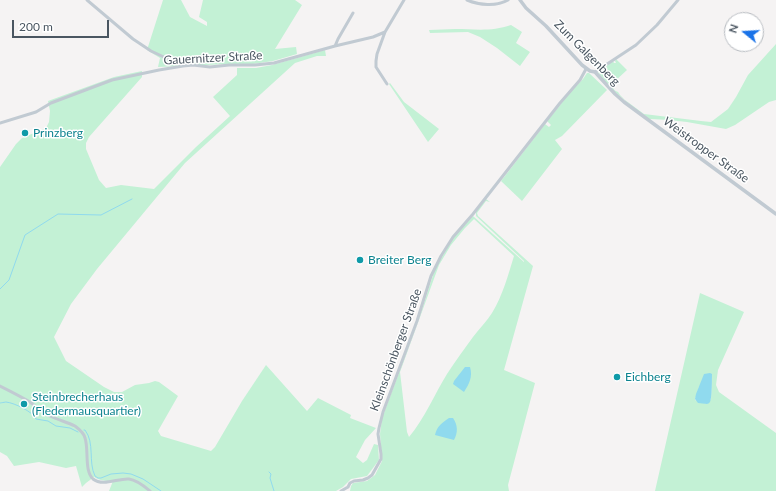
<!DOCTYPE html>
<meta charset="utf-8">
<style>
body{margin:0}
#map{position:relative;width:776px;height:491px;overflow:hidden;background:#f5f3f3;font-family:Lato,sans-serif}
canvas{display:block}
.north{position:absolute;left:724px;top:12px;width:40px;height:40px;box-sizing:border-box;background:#fff;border:1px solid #b7bbc0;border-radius:50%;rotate:288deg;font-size:11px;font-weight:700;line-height:16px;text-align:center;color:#4a5661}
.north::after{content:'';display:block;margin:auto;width:14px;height:18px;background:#1a73e8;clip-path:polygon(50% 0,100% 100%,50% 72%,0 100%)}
.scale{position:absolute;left:12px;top:20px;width:97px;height:18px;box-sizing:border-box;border:2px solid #4a5661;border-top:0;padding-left:5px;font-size:12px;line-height:14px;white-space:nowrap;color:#4a5661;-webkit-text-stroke:3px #fff;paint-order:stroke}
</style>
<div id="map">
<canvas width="776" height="491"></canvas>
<div class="north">N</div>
<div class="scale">200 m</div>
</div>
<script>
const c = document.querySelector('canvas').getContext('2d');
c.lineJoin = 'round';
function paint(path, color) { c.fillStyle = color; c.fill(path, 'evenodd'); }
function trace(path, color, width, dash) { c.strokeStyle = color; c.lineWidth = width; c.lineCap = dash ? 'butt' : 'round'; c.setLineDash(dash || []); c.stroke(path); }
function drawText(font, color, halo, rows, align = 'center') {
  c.font = font + ' Lato,sans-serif'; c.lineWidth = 3; c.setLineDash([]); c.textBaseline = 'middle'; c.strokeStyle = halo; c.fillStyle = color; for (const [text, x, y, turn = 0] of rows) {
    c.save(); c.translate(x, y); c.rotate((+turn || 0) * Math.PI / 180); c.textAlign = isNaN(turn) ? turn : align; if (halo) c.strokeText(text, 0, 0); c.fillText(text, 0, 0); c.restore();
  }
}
paint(new Path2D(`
 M163 0H181L190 17 207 26V22L199 17 203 0H295L302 5 275 49 296 47 297 54 273 61 253 64H228L158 67 160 58 147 50Z
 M511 25 522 32 516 43 530 52 520 66 497 48 480 37 468 32 430 33 429 30C438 30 446 29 455 29 475 29 491 32 511 25Z
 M776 44V100L769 102 735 125 726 129 687 122 669 120 651 119H649L635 109 615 92 598 73 599 71 613 61 614 63H616L615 61 616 59 627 70 614 82 612 86C614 90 615 91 618 92L620 95 625 100 644 114 701 121 711 122 728 109 736 97 748 75Z
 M325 50 326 56H317L295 63 185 163 97 269 71 304 54 337 66 361 104 387 114 392H122L135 385 149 383 155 381 159 382 178 396 158 431 161 436 211 451 215 447 242 401 266 365 307 411 318 398 351 415 350 418 376 428 365 440 356 457 363 463 367 460 374 444 378 445 379 460 367 476 351 479 343 487 336 491H109L113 481C106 481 100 481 94 477L86 483 82 487 76 466 66 468 39 462 14 466 7 456 0 452V167L16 144 22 138 46 128 49 122 50 111 48 101 114 77 142 71V77L89 137 86 143V149L99 180 106 188 121 185 154 189 196 147 230 116 213 97 237 75V68H256L272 65Z
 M587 73H589L607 90 562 136 555 140 562 149 522 201 501 181 545 124 549 127 551 125 547 121 561 104 560 103 583 79Z
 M390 83 404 102 439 129 428 142 389 84Z
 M486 199 490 202 486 201 477 213 478 216 533 266 504 370 535 383 508 485 509 491H350L351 486 353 483 367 481 375 475 382 461 380 434 382 418 418 322 434 272 438 264 453 238 473 216 524 262V261L476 216V212ZM474 219 514 256C508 275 503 295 492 313 487 321 479 329 473 337 464 349 455 362 447 374 434 395 425 418 409 437L407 432 400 372 439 265 451 245 465 228Z
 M700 293 744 312 718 370 716 385 719 392 776 433V491H655ZM712 374 711 399 707 404 695 400 699 387Z`), '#c3f1d5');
paint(new Path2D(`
 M465 367H470C473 377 469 384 464 392L453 384 454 381Z
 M710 373 712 374C712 379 712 399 710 402 709 403 708 404 707 404L698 403 695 399 696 394 704 374Z
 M449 418H453C458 425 458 433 454 440L435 435C437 426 442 423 449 418Z`), '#90daee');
trace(new Path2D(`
 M0 289 9 280 25 235 58 214 101 215 132 199
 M0 403C0 403 6 402 6 402 15 403 33 412 36 419L48 421 56 426 70 428 78 432
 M84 430H85C95 443 88 462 95 476L98 478H101L111 474 123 473 131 474 143 479 161 491
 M269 472 271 474 270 478 274 491`), '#90daee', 1);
trace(new Path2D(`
 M87 0 133 39 151 51 166 58 191 65
 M467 0C479 5 496 7 508 0
 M335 46 338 39 353 13
 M595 72 636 45 657 25 678 0
 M387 84 376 67V61L377 54 385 32 404 0
 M0 123 36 112 51 103 112 80 159 70 183 66 193 65 210 67 229 65H255L274 63 335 46 373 37 385 32
 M0 386C10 391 20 396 30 402 36 407 42 413 50 416 58 420 67 422 75 426 79 429 84 433 85 438 89 449 84 471 93 479 103 487 118 478 129 479 137 480 144 486 150 491
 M348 487 350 483 354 481 363 480 368 478 372 475 381 459V454L378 434 379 428 383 412 417 321 431 276 441 256 453 237 473 214 560 103 580 80 586 69
 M341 491 348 487`), '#c1cad2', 3);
trace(new Path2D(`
 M520 0 526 8 546 26 582 65 590 71 595 72 615 94 624 102 776 214`), '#c1cad2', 3.5);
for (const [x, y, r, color] of [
 [25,133,4,"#0f9aa8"],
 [360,260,4,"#0f9aa8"],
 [617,377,4,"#0f9aa8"],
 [24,404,4,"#0f9aa8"]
]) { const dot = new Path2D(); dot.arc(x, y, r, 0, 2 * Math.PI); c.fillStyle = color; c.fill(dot); trace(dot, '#fff', 1.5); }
drawText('12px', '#4a5661', '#fff', [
 ["Zum Galgenberg",587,53,45],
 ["Gauernitzer Straße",213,58,-3],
 ["Weistropper Straße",706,150,36],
 ["Kleinschönberger Straße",396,350,-70]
]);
drawText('12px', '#0d838f', '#fff', [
 ["Prinzberg",33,133],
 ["Breiter Berg",368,260],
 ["Eichberg",625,377],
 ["Steinbrecherhaus",32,397],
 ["(Fledermausquartier)",32,411]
], 'left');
</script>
